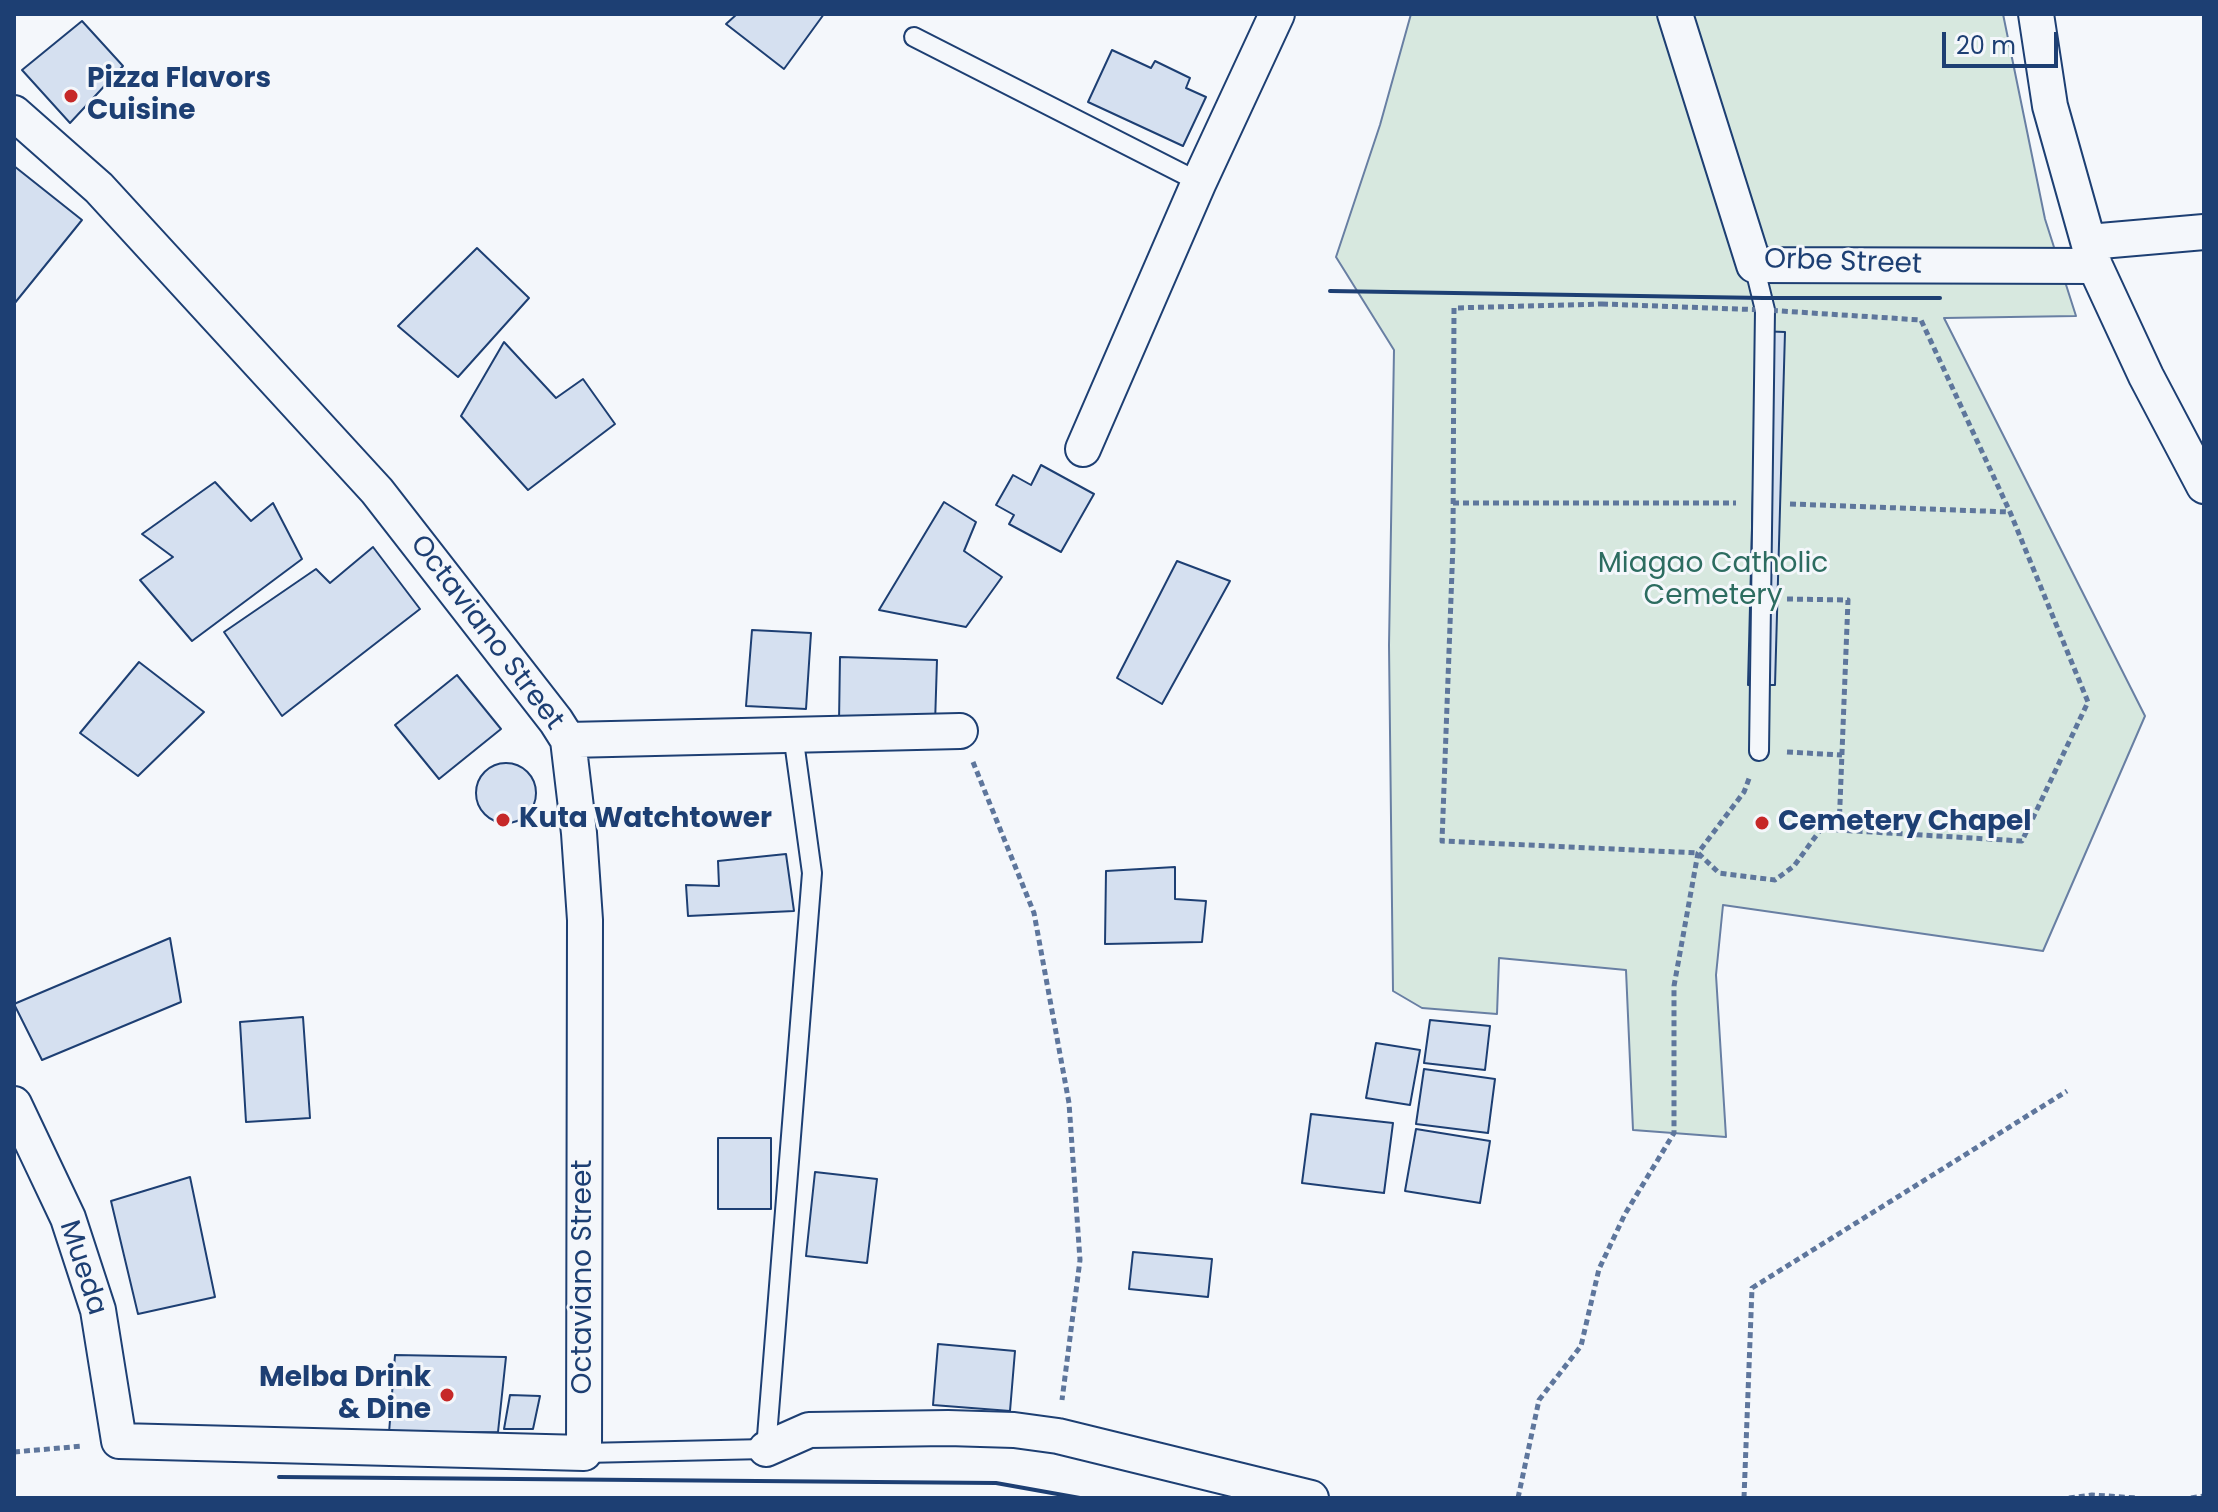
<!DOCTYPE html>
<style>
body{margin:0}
#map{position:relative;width:2218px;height:1512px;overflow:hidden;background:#f4f7fb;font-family:Poppins,sans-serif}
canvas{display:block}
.frame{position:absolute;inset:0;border:16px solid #1d3f73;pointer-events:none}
.scale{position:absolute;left:1942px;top:32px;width:116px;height:36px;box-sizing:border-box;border:4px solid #1d3f73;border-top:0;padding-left:10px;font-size:24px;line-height:28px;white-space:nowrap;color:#1d3f73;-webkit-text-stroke:6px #f4f7fb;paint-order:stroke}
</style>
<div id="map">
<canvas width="2218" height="1512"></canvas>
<div class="frame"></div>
<div class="scale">20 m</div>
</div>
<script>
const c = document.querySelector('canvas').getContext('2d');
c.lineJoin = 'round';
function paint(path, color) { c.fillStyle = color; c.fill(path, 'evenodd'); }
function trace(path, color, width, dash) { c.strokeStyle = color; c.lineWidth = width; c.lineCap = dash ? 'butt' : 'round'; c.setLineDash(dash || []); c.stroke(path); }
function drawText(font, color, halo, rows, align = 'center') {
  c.font = font + ' Poppins,sans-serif'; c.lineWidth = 6; c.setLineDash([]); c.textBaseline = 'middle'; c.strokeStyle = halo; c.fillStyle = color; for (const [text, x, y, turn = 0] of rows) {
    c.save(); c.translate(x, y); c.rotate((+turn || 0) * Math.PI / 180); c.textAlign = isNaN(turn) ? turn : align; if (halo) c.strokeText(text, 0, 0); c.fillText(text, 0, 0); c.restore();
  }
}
const green = new Path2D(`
 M1411 14H2003L2045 219 2076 316 1944 318 2145 716 2043 951 1723 905 1716 975 1726 1137 1633 1130 1626 970 1499 958 1497 1014 1422 1008 1393 991 1389 645 1394 350 1336 257 1380 125Z`);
paint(green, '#d7e8df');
trace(green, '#687fa3', 2);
const building = new Path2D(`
 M737 14H824L784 69 726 24Z
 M82 21 123 66 70 123 22 70Z
 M1112 50 1151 68 1155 61 1190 78 1186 88 1206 97 1183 146 1088 102Z
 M14 166 82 220 14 304Z
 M477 248 529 298 458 377 398 326Z
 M1757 331 1785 332 1775 685H1748Z
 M504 342 556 398 583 379 615 424 528 490 461 416Z
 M1041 465 1094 494 1061 552 1009 524 1014 515 996 505 1013 475 1031 485Z
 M215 482 251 521 273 503 302 559 192 641 140 580 173 557 142 534Z
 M944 502 976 522 964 551 1002 577 966 627 879 610Z
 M373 547 420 609 282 716 224 632 316 569 330 583Z
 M1177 561 1230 581 1162 704 1117 678Z
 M752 630 811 633 806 709 746 706Z
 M840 657 937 660 935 724 839 722Z
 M139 662 204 712 138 776 80 733Z
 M457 675 501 729 439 779 395 725Z
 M476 793a30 30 0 1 1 60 0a30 30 0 1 1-60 0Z
 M786 854 794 911 688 916 686 885 719 886 718 861Z
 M1175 867V899L1206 901 1202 942 1105 944 1106 871Z
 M170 938 181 1002 42 1060 14 1004Z
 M303 1017 310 1118 246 1122 240 1022Z
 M1430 1020 1490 1026 1485 1070 1424 1063Z
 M1376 1043 1420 1050 1410 1105 1366 1098Z
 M1424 1069 1495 1079 1488 1133 1416 1124Z
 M1311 1114 1393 1123 1384 1193 1302 1183Z
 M1416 1129 1490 1141 1480 1203 1405 1191Z
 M718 1138H771V1209H718Z
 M815 1172 877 1179 867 1263 806 1256Z
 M190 1177 215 1297 138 1314 111 1201Z
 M1133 1252 1212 1259 1208 1297 1129 1289Z
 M938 1344 1015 1351 1010 1411 933 1405Z
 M395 1355 506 1357 498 1432 389 1433Z
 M510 1395 540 1396 533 1429H504Z`);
paint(building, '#d5e0f0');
trace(building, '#1d3f73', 2);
const service = new Path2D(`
 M914 37 1199 182
 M1754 265 1765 310 1759 751
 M584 1453 766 1449 812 873 793 734`);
const minor = new Path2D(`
 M1675 14 1754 265 2095 266
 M2036 14 2050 106 2095 266 2146 376 2204 486
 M14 113 99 188 377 491 556 721 568 740 579 833 585 920 584 1453 119 1441 98 1310 68 1218 14 1104
 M2089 242 2204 232
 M1083 449 1199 182 1277 14
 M568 740 960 731
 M766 1449 809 1430 948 1428 1014 1430 1058 1436 1311 1498`);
trace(service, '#1d3f73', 22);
trace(minor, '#1d3f73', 38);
trace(new Path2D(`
 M1602 304 1765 310 1921 320 2010 512 2088 702 2022 841 1821 829 1794 866 1775 880 1719 873 1698 853 1442 841 1453 544 1454 308Z
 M1453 503H1736
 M1790 504 2010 512
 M1787 599 1848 600 1839 829
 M1787 752 1842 755
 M973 762 1034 913 1069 1103 1080 1260 1062 1400
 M14 1452 83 1446
 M1518 1498 1539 1400 1581 1346 1599 1269 1625 1214 1674 1133V986L1698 853 1744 792 1750 776
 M1744 1498 1752 1288 2067 1091
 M2069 1498 2092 1495 2137 1498
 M2191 1498 2204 1496`), '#5e769c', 5, [6, 4]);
trace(service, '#f4f7fb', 18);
trace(minor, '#f4f7fb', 34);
trace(new Path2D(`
 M1330 291 1763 298H1940
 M279 1477 996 1483 1080 1498`), '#1d3f73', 4);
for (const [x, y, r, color] of [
 [71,96,8,"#c62828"],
 [503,820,8,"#c62828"],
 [1762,823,8,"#c62828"],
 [447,1395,8,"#c62828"]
]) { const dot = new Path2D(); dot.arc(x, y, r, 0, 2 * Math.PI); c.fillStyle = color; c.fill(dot); trace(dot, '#f4f7fb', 3); }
drawText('bold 28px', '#1d3f73', '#f4f7fb', [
 ["Pizza Flavors",87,80],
 ["Cuisine",87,112],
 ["Kuta Watchtower",519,820],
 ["Cemetery Chapel",1778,823],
 ["Melba Drink",431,1379,"right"],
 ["& Dine",431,1411,"right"]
], 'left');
drawText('28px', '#1d3f73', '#f4f7fb', [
 ["Orbe Street",1843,263,2],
 ["Octaviano Street",486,633,53],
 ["Mueda",82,1268,72],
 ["Octaviano Street",584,1277,-90]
]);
drawText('28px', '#2c6c60', '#f4f7fb', [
 ["Miagao Catholic",1713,565],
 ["Cemetery",1713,597]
]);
</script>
